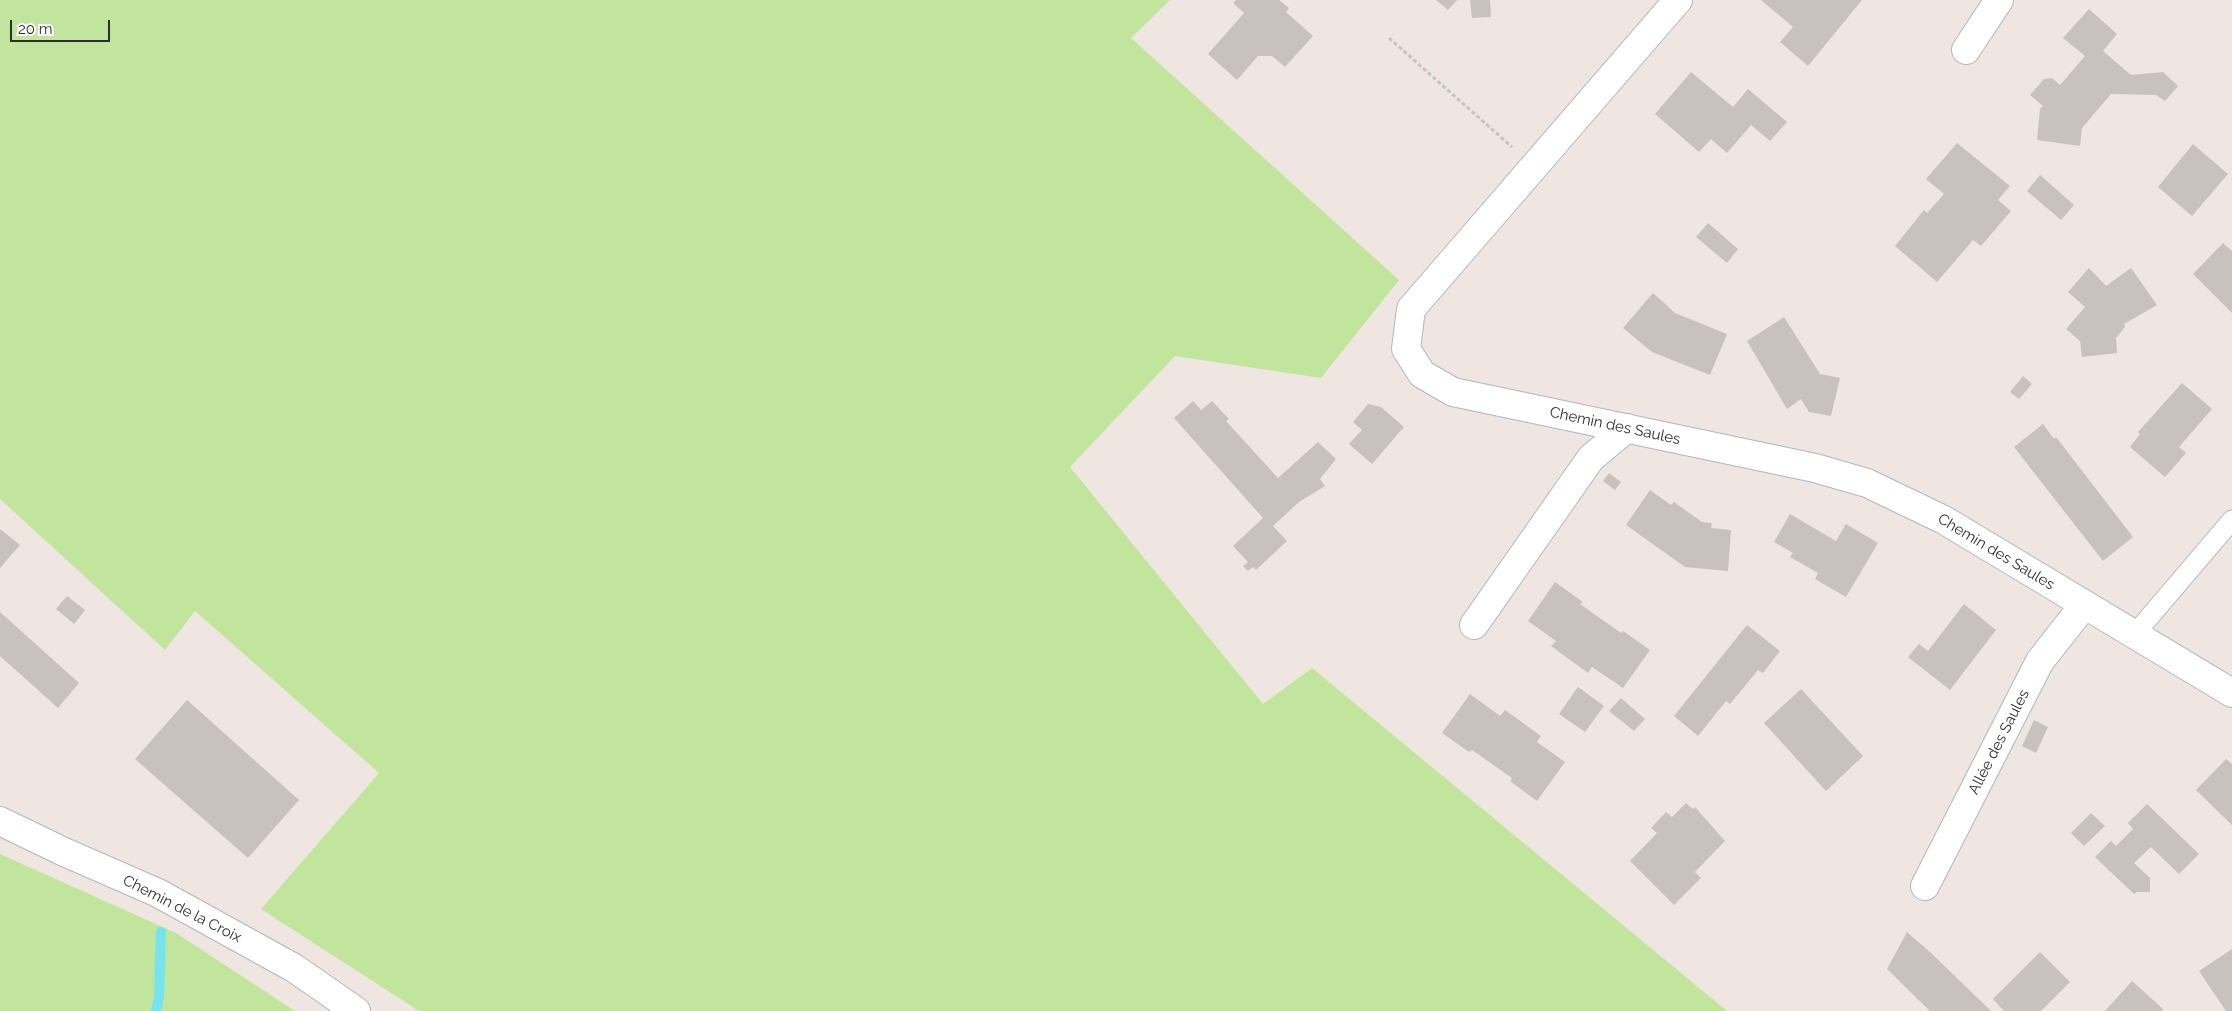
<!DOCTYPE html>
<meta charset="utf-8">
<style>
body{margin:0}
#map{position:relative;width:2232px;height:1011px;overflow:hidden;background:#efe6e1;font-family:Raleway,sans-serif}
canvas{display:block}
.scale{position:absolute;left:10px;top:20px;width:100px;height:22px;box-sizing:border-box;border:2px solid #2e2e2e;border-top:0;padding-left:6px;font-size:15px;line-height:18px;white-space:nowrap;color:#2e2e2e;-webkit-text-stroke:4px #fff;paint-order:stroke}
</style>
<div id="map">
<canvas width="2232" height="1011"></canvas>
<div class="scale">20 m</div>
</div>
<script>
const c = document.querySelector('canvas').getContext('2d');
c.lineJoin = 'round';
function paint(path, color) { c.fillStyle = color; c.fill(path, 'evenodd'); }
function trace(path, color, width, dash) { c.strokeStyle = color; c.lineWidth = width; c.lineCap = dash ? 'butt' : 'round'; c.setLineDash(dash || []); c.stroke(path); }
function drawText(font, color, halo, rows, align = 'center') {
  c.font = font + ' Raleway,sans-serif'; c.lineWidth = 4.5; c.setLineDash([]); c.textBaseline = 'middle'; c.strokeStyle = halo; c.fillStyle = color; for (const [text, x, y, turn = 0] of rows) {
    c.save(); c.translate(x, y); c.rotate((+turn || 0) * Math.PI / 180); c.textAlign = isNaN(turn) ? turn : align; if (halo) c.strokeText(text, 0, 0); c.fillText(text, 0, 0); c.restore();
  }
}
paint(new Path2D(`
 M0 0H1170L1131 38 1399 280 1321 378 1175 356 1070 467 1263 704 1312 668 1727 1011H419L261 909 379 773 195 611 165 650 0 499Z
 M0 854 176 933 295 1011H0Z`), '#c2e59e');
trace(new Path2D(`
 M156 1011 159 998 161 932`), '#75e4ef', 10);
paint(new Path2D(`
 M1236 0H1279L1289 8 1286 12 1313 36 1285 67 1272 56H1258L1237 80 1208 54 1244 13 1233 3Z
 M1436 0H1457L1448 10Z
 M1470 0H1490L1491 17 1472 18Z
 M1761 0H1862L1808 66 1780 42 1793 27Z
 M2089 9 2117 34 2103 51 2131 75 2163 72 2178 86 2165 101 2156 95 2111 94 2082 128 2080 146 2037 140 2040 109 2043 106 2030 95 2044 79 2052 78 2060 85 2085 56 2063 38Z
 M1691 72 1733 107 1748 89 1787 122 1770 141 1751 125 1727 153 1711 139 1699 152 1655 114Z
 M1957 143 2010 186 1998 200 2011 211 1981 246 1973 240 1937 282 1895 246 1924 210 1927 213 1944 194 1926 179Z
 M2193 144 2228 174 2192 216 2158 187Z
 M2040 175 2074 205 2061 220 2027 191Z
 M1708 223 1738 249 1727 263 1696 237Z
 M2223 243 2232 251V313L2193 274Z
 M2089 268 2106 286 2131 268 2157 305 2124 324 2125 327 2116 338 2117 353 2082 357 2080 341 2066 329 2085 307 2068 292Z
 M1653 293 1675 313 1727 334 1710 375 1652 352 1623 328Z
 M1784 317 1820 374 1840 378 1831 416 1809 412 1801 399 1787 409 1747 341Z
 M2023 376 2032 384 2019 399 2010 392Z
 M2182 383 2212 409 2179 447 2186 453 2165 477 2130 447 2140 434 2138 432Z
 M1193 401 1201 410 1212 401 1229 419 1226 421 1278 478 1318 442 1336 459 1320 479 1325 486 1299 502 1273 526 1287 541 1256 570 1253 567 1248 571 1243 566 1248 562 1233 546 1263 518 1174 418Z
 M1368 404 1381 407 1404 427 1372 464 1349 444 1362 430 1353 422Z
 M2043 424 2054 439 2056 437 2133 537 2103 561 2014 447Z
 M1609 473 1621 482 1615 490 1603 481Z
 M1650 490 1671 505 1674 502 1702 522 1712 523 1711 528 1731 530 1728 571 1685 567 1626 525Z
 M1790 514 1836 541 1846 524 1878 543 1846 597 1815 579 1818 573 1790 557 1793 553 1774 542Z
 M0 529 20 545 0 568Z
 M1555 582 1583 602 1580 604 1621 633 1623 631 1650 650 1623 688 1592 667 1588 673 1551 646 1556 641 1528 621Z
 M67 596 85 610 74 624 56 609Z
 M1964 604 1996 630 1950 690 1908 657 1919 644 1928 651Z
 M0 612 79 683 58 708 0 656Z
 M1747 625 1780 651 1763 673 1758 670 1730 704 1726 701 1698 736 1674 716Z
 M1578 687 1604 706 1585 732 1559 714Z
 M1801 689 1863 756 1826 791 1764 723Z
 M1470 694 1500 716 1505 710 1519 720 1541 736 1537 742 1565 762 1537 801 1510 781 1512 778 1472 750 1469 752 1442 733Z
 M1621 698 1645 719 1634 731 1609 711Z
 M187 700 299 800 248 858 135 759Z
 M2034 720 2048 727 2036 753 2022 746Z
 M2226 759 2232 764V825L2196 790Z
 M1686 803 1693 809 1695 807 1725 841 1695 872 1701 878 1674 905 1630 861 1657 833 1651 828 1666 812 1672 817Z
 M2147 804 2199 854 2179 874 2151 847 2134 863 2150 878V892H2137L2134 894 2095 857 2111 841 2116 846 2133 829 2128 823Z
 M2091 813 2105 826 2084 846 2071 833Z
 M1907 932 1930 952 1991 1011H1930L1887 969Z
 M2232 949V1011H2226L2199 971Z
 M2040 952 2070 982 2041 1011H2004L1993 999Z
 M2132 981 2163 1009 2162 1011H2105Z`), '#c8c1bc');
const lane = new Path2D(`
 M2134 635 2232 520`);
const street = new Path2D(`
 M1678 0 1411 309 1406 349 1422 374 1453 392 1815 468 1867 483 1944 520 2232 693
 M1966 50 1999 0
 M1474 625 1591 458 1627 428
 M0 821 62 851 158 893 294 968 356 1011
 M1925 886 2040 661 2084 605`);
trace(lane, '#b1b6be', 21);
trace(street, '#b1b6be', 30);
trace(new Path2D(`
 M1389 38 1512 147`), '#c4c4c4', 3, [4, 2.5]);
trace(lane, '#fff', 19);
trace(street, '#fff', 28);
drawText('15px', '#2e2e2e', '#fff', [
 ["Chemin des Saules",1615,426,12],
 ["Chemin des Saules",1996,552,31],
 ["Allée des Saules",1999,742,-63],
 ["Chemin de la Croix",182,909,27]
]);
</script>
